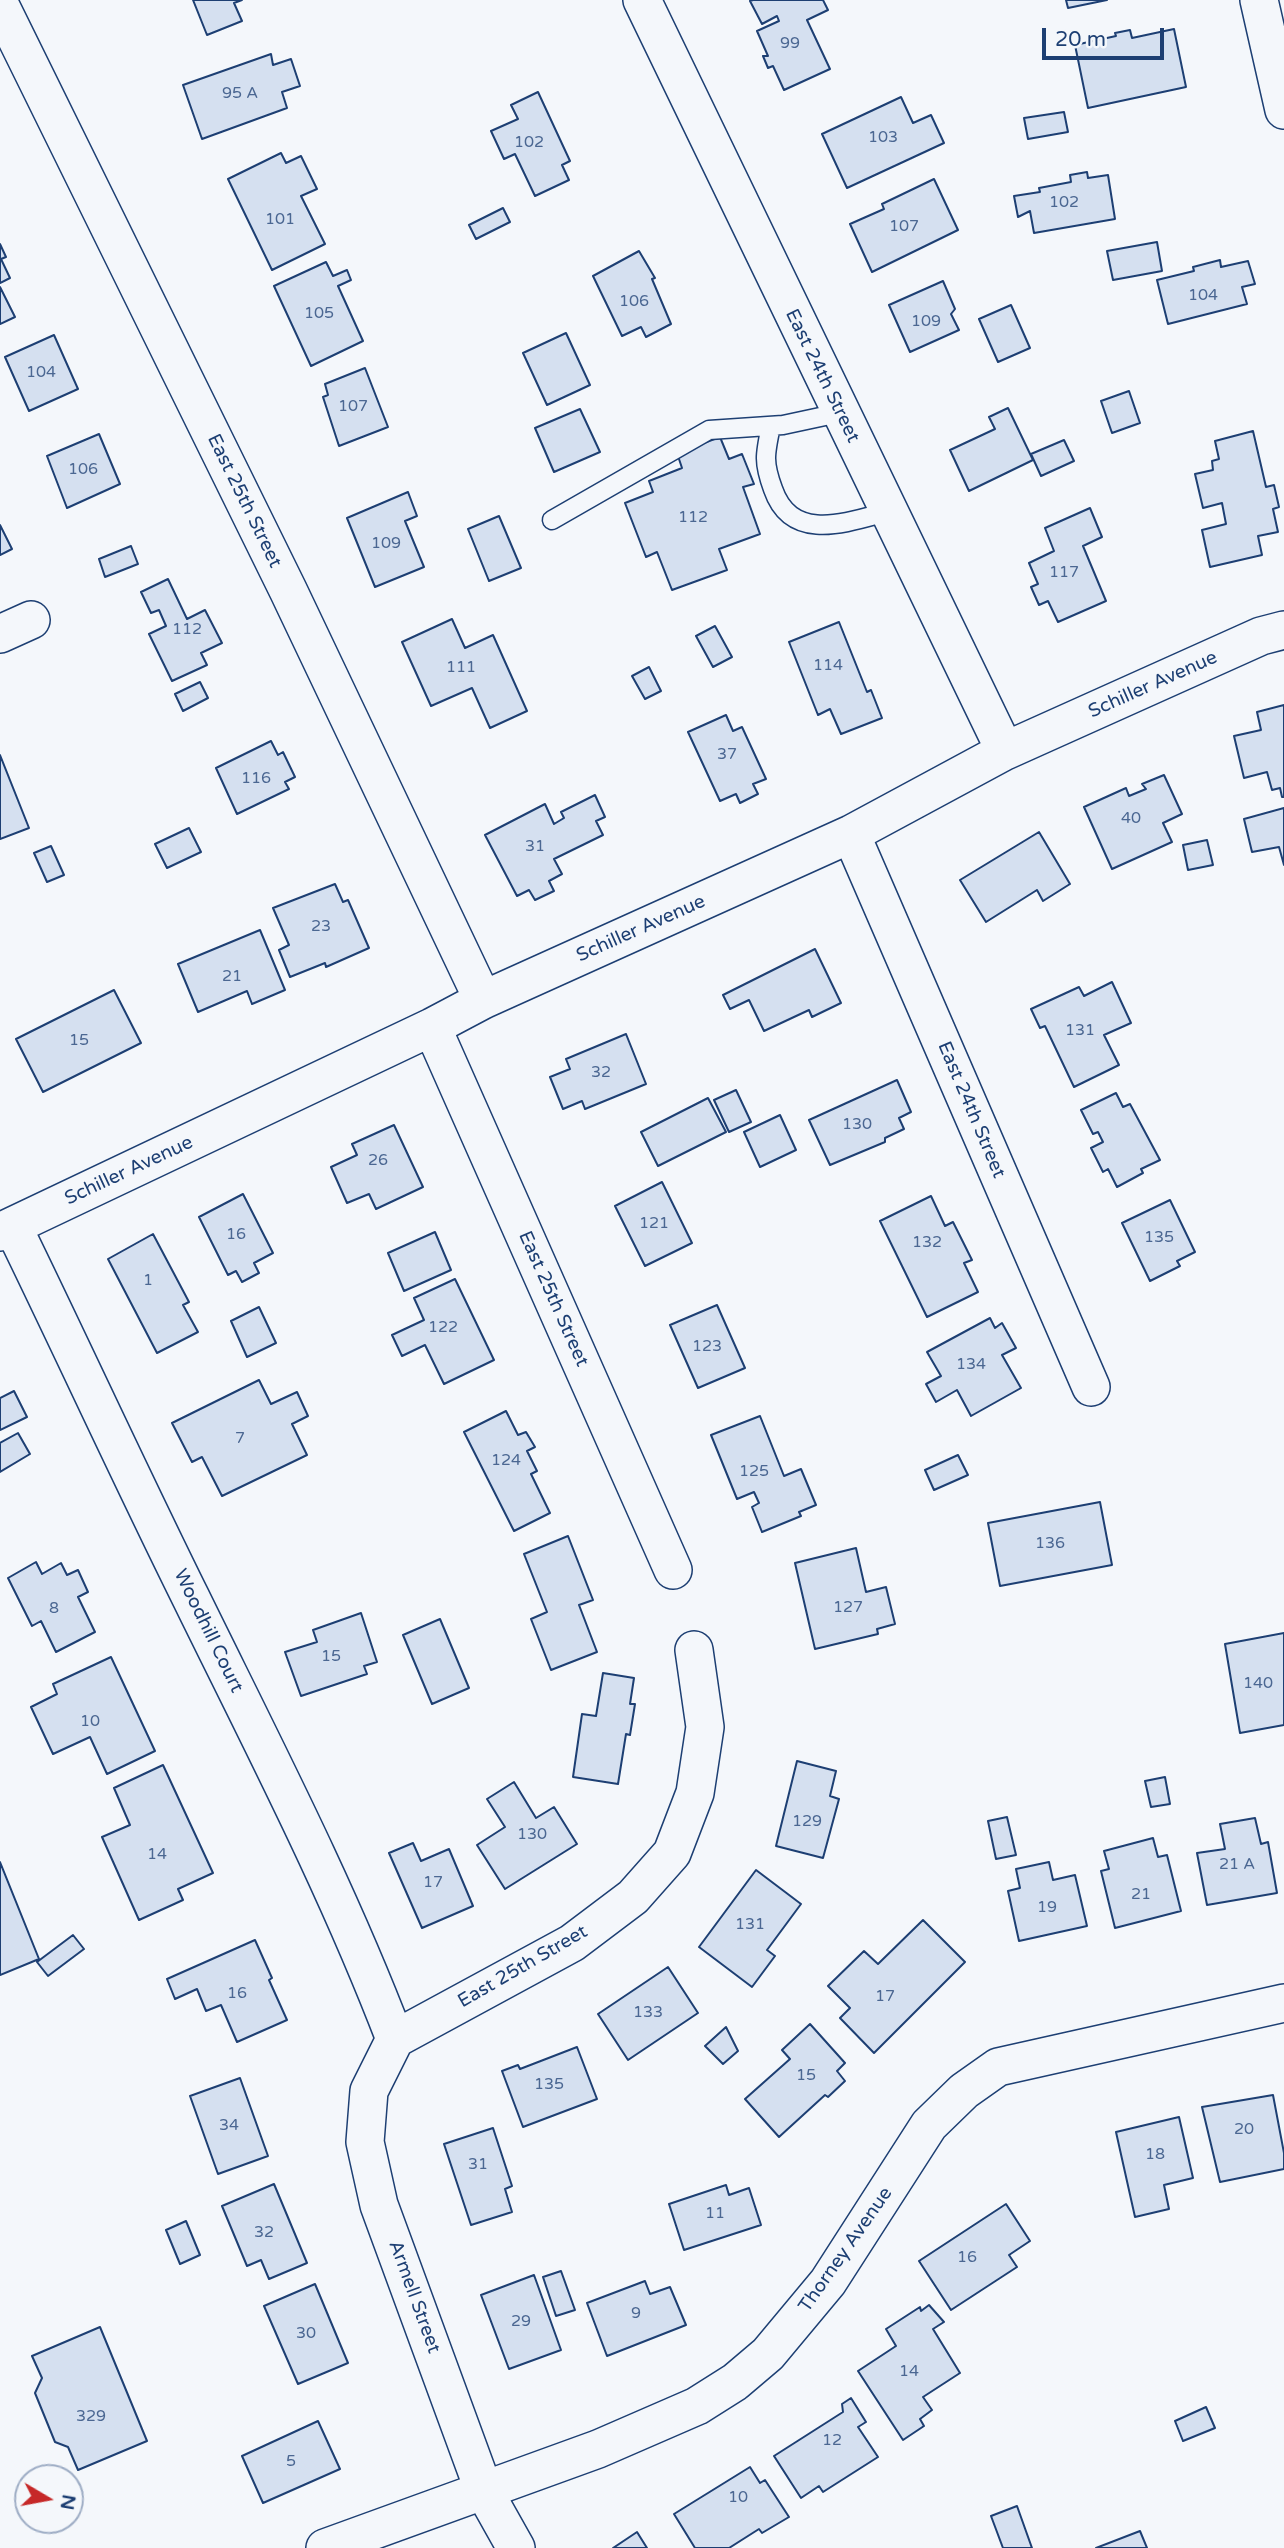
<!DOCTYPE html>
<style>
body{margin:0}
#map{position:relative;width:1284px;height:2548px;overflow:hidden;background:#f4f7fb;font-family:"Varela Round",sans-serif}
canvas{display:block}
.north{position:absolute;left:14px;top:2464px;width:70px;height:70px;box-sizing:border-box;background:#f4f7fb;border:2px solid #9eadc5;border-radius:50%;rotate:100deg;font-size:19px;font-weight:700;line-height:28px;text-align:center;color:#1d3f73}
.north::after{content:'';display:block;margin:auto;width:24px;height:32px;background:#c62828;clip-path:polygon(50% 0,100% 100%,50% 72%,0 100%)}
.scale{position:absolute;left:1042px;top:28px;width:122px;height:32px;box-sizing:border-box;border:4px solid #1d3f73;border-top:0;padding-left:9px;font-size:21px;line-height:24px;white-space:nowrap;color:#1d3f73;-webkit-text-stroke:5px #f4f7fb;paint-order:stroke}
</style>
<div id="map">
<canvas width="1284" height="2548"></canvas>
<div class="north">N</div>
<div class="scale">20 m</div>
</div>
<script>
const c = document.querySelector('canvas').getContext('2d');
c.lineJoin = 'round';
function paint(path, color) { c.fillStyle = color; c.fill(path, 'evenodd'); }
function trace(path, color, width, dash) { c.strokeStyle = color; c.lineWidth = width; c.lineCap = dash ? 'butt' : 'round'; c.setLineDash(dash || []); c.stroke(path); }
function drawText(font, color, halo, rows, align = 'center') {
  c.font = font + ' "Varela Round",sans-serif'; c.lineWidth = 5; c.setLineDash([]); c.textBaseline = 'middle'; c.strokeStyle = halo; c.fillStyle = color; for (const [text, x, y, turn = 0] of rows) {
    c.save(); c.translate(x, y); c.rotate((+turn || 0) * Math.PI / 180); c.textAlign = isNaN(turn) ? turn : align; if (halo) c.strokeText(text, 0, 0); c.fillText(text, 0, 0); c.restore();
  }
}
const building = new Path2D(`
 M193 0H242L234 3 242 21 207 35Z
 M753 0H823L828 10 807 20 830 69 784 90 773 66 768 68 763 56H768L757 31 779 21 777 16 762 24 750 1Z
 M1066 0H1107L1068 8Z
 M1174 29 1186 87 1088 108 1075 45 1116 36 1115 33 1130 30 1132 38Z
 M271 54 273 65 291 59 300 86 282 92 287 108 202 139 183 85Z
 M538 92 570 161 562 165 569 180 535 196 515 154 504 159 491 131 518 119 511 105Z
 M901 97 913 123 931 115 944 143 847 188 822 134Z
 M1064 112 1068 132 1028 139 1024 118Z
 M281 153 286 163 301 156 317 189 301 196 325 244 272 270 228 179Z
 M1087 172 1088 178 1108 175 1115 219 1034 233 1030 211 1018 217 1014 196 1040 192 1039 188 1071 182 1070 175Z
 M934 179 958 230 872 272 850 224 884 209 882 204Z
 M503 208 510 222 476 239 469 225Z
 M1157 242 1162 271 1113 280 1107 251Z
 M0 244 6 257 1 259 10 278 0 283Z
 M639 251 655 278 652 279 671 324 646 337 641 327 622 336 593 276Z
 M1220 260 1221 267 1248 261 1255 284 1242 287 1247 304 1168 324 1157 280 1194 271 1193 267Z
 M326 262 333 276 347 270 351 280 338 286 363 341 311 366 274 286Z
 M943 281 955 309 951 314 959 330 910 352 889 305Z
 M0 287 15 317 0 324Z
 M1011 305 1030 348 998 362 979 319Z
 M566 333 590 385 547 405 523 353Z
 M54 335 78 389 29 411 5 357Z
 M365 368 388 427 339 446 323 397 328 395 325 384Z
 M1129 391 1140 423 1112 433 1101 401Z
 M1008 408 1033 460 969 491 950 450 995 429 989 417Z
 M580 409 600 452 554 472 535 428Z
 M1253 431 1266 487 1274 485 1279 507 1273 509 1278 532 1258 536 1262 555 1210 567 1202 530 1226 524 1222 503 1203 508 1195 474 1213 470 1212 461 1219 459 1215 441Z
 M99 434 120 484 67 508 47 456Z
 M720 437 729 459 742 454 754 484 743 487 760 534 719 549 727 570 672 590 657 552 646 557 625 503 653 492 649 481 682 468 677 453Z
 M1064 440 1074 461 1041 476 1031 454Z
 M408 492 417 516 405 521 424 567 375 587 347 518Z
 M1090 508 1102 537 1083 546 1106 601 1058 622 1048 601 1039 605 1031 587 1038 584 1029 563 1054 551 1045 528Z
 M499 516 521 568 489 581 468 529Z
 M0 525 12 549 0 555Z
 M131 546 138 564 105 577 99 559Z
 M168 579 187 619 205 610 222 643 201 653 207 665 172 681 149 634 166 626 159 610 151 613 141 592Z
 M452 619 465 648 493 635 527 711 490 728 472 688 431 706 402 642Z
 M839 622 867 692 871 690 882 718 841 734 830 709 818 715 789 642Z
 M715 626 732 657 713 667 696 636Z
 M649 667 661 691 645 699 632 676Z
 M200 682 208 698 183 711 175 694Z
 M1284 705V797H1282L1280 788 1272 790 1267 772 1244 778 1234 736 1261 730 1257 712Z
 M726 715 733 731 742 727 766 779 753 784 758 794 740 803 736 794 720 801 688 732Z
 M271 741 278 755 283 752 295 777 285 782 289 789 237 814 216 768Z
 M0 755 29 828 0 839Z
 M1164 775 1182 814 1163 823 1172 842 1112 869 1084 807 1126 788 1129 796 1146 789 1142 784Z
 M595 795 605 817 596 821 603 835 554 859 562 874 549 881 554 891 535 900 529 890 517 896 485 835 545 804 554 824 564 818 561 812Z
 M1284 808V865L1279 847 1252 852 1244 819Z
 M189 828 201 852 167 868 155 844Z
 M1039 832 1070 884 1043 901 1037 890 986 922 960 880Z
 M1207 840 1213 865 1188 870 1183 845Z
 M51 846 64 875 47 882 34 853Z
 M335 884 343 902 348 900 369 948 326 967 325 963 290 977 279 950 289 945 273 908Z
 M260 930 285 990 252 1004 247 991 198 1012 178 964Z
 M815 949 841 1003 812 1017 809 1010 764 1031 749 1000 730 1009 723 995Z
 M1112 982 1131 1023 1104 1035 1119 1065 1074 1087 1045 1026 1040 1028 1031 1009 1079 987 1084 996Z
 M114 990 141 1043 43 1092 16 1039Z
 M626 1034 646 1084 585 1109 582 1101 563 1109 550 1077 570 1069 566 1059Z
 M897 1080 911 1112 899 1118 904 1129 885 1138V1142L830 1165 809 1120Z
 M736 1090 751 1122 729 1132 714 1100Z
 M1116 1093 1123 1107 1130 1104 1160 1160 1141 1169 1143 1173 1117 1187 1108 1169 1103 1172 1091 1148 1103 1142 1098 1132 1093 1134 1081 1110Z
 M708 1098 726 1132 658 1166 641 1132Z
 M780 1115 796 1150 760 1167 744 1132Z
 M394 1125 423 1187 376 1209 369 1194 347 1203 331 1167 357 1155 352 1144Z
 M662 1182 692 1243 645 1266 615 1206Z
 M243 1194 273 1253 254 1263 259 1273 242 1282 236 1271 228 1275 199 1217Z
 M931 1196 945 1226 953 1222 972 1260 964 1263 978 1292 927 1317 880 1221Z
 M1170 1200 1195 1252 1177 1261 1180 1266 1150 1281 1122 1223Z
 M435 1232 451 1270 404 1291 388 1253Z
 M153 1234 189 1302 183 1305 198 1332 157 1353 108 1259Z
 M455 1279 494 1360 444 1384 425 1345 402 1356 392 1335 424 1320 414 1298Z
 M717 1305 745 1368 698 1388 670 1325Z
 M259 1307 276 1343 247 1357 231 1321Z
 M990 1318 995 1328 1002 1323 1016 1348 1002 1355 1021 1388 971 1416 957 1390 936 1402 926 1384 941 1376 927 1352Z
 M259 1380 271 1404 297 1392 308 1416 292 1424 307 1455 222 1496 202 1457 192 1462 172 1423Z
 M14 1391 27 1417 0 1430V1398Z
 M506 1411 518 1435 526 1432 535 1447 527 1451 537 1471 531 1474 550 1513 514 1531 464 1432Z
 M760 1416 784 1476 801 1469 816 1505 799 1512 801 1516 762 1532 752 1507 759 1503 754 1492 737 1499 711 1435Z
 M18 1433 30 1454 0 1472V1443Z
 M958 1455 968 1475 934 1490 925 1470Z
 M1100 1502 1112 1565 1000 1586 988 1523Z
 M568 1536 593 1600 579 1605 597 1652 551 1670 531 1619 547 1612 524 1554Z
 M856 1548 866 1592 886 1587 895 1624 877 1629 878 1634 815 1649 795 1563Z
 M36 1562 42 1574 61 1563 67 1575 78 1570 88 1592 78 1597 95 1632 56 1652 41 1621 32 1626 8 1578Z
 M361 1613 377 1662 364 1666 367 1674 301 1696 285 1652 317 1642 313 1630Z
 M440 1619 469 1688 432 1704 403 1635Z
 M1284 1633V1725L1240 1733 1225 1644Z
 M111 1657 155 1751 107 1774 90 1737 53 1754 31 1707 57 1694 53 1684Z
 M603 1673 634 1678 630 1704H635L630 1735 626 1734 618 1784 573 1777 582 1714 596 1716Z
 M797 1761 836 1771 830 1796 839 1799 823 1858 776 1846Z
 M163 1765 213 1873 178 1889 183 1900 139 1920 102 1837 130 1825 114 1788Z
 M1165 1777 1170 1804 1151 1807 1145 1781Z
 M514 1782 536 1818 554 1807 577 1844 505 1889 477 1845 505 1827 487 1799Z
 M1007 1817 1016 1855 996 1859 988 1821Z
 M1255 1818 1261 1844 1268 1842 1277 1893 1207 1905 1197 1853 1225 1849 1220 1824Z
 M1153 1838 1158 1857 1167 1855 1181 1911 1115 1928 1101 1871 1109 1869 1104 1851Z
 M413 1843 421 1861 449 1849 473 1906 422 1928 389 1853Z
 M0 1862 39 1959 0 1975Z
 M1049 1862 1053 1880 1075 1875 1087 1926 1019 1941 1008 1891 1020 1888 1016 1869Z
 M756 1870 801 1904 767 1950 775 1956 752 1987 699 1947Z
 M923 1920 965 1962 874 2053 840 2018 850 2008 828 1986 864 1951 878 1964Z
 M73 1935 84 1949 48 1976 37 1962Z
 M255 1940 272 1978 269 1980 287 2020 237 2042 221 2005 206 2011 197 1989 175 1999 167 1979Z
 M668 1967 698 2013 628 2060 598 2014Z
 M810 2024 845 2063 837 2071 845 2081 828 2097 825 2095 779 2137 745 2099 790 2059 782 2050Z
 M726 2027 738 2051 723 2064 705 2046Z
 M577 2047 597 2099 523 2127 502 2071 518 2065 520 2069Z
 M240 2078 268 2156 218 2174 190 2096Z
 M1273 2095 1284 2153V2169L1220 2182 1202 2107Z
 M1179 2117 1193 2178 1164 2185 1169 2209 1135 2217 1116 2132Z
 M493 2128 512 2186 505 2189 512 2212 471 2225 444 2144Z
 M274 2184 307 2263 269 2279 261 2260 247 2266 222 2206Z
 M726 2185 729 2195 749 2188 761 2225 684 2250 669 2204Z
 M1006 2204 1030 2241 1009 2255 1017 2267 951 2310 919 2261Z
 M186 2221 200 2255 180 2264 166 2230Z
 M561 2271 575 2310 556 2316 543 2277Z
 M534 2275 561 2350 509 2369 481 2295Z
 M645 2281 650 2294 670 2287 686 2325 607 2356 587 2303Z
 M315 2284 348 2363 298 2384 264 2306Z
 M929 2305 944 2322 933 2329 960 2373 923 2397 932 2410 920 2419 924 2426 903 2440 858 2371 896 2346 886 2329 920 2307 921 2311Z
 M100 2327 147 2441 78 2470 68 2447 55 2442 35 2393 42 2378 32 2356Z
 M851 2398 866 2422 858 2427 878 2457 823 2492 819 2486 801 2498 774 2456 843 2412 842 2404Z
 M1206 2407 1215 2428 1183 2441 1175 2421Z
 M318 2421 340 2469 263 2503 242 2456Z
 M750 2467 760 2483 765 2480 789 2517 762 2533 759 2529 729 2548H695L674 2514Z
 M1017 2506 1032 2548H1003L991 2516Z
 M1140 2531 1147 2548H1096Z
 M637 2532 647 2548H613Z`);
paint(building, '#d5e0f0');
trace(building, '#1d3f73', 2);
const lane = new Path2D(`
 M771 426C765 454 763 462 773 489 792 544 848 522 890 511
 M552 520 709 430 783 425 839 413`);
const street = new Path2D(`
 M642 0 1005 751
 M1259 0 1284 110
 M0 5 288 590 483 1000
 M0 634 31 620
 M851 834 1091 1387
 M432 1027 673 1570
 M13 1227C73 1350 130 1475 191 1598 262 1743 337 1887 395 2039
 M0 1232 432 1027 483 1000 851 834 1005 751 1261 636 1284 630
 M395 2039 572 1943 633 1897 672 1853 695 1793 705 1727 694 1650
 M395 2039 369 2091 365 2142 379 2205 484 2491 516 2548
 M325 2548 598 2449 697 2406 735 2382 768 2354 828 2282 929 2125 964 2091 998 2067 1284 2003`);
trace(lane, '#1d3f73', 21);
trace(street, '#1d3f73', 40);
trace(lane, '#f4f7fb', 18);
trace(street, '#f4f7fb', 37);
drawText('16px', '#4b6792', null, [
 ["99",790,44],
 ["95 A",240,94],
 ["103",883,138],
 ["102",529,143],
 ["102",1064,203],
 ["101",280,220],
 ["107",904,227],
 ["104",1203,296],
 ["106",634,302],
 ["105",319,314],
 ["109",926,322],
 ["104",41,373],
 ["107",353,407],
 ["106",83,470],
 ["112",693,518],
 ["109",386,544],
 ["117",1064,573],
 ["112",187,630],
 ["114",828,666],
 ["111",461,668],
 ["37",727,755],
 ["116",256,779],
 ["40",1131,819],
 ["31",535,847],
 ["23",321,927],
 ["21",232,977],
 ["131",1080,1031],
 ["15",79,1041],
 ["32",601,1073],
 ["130",857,1125],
 ["26",378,1161],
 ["121",654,1224],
 ["16",236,1235],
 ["135",1159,1238],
 ["132",927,1243],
 ["1",148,1281],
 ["122",443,1328],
 ["123",707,1347],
 ["134",971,1365],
 ["7",240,1439],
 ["124",506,1461],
 ["125",754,1472],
 ["136",1050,1544],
 ["127",848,1608],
 ["8",54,1609],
 ["15",331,1657],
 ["140",1258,1684],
 ["10",90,1722],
 ["129",807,1822],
 ["130",532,1835],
 ["14",157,1855],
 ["21 A",1237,1865],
 ["17",433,1883],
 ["21",1141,1895],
 ["19",1047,1908],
 ["131",750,1925],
 ["16",237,1994],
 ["17",885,1997],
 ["133",648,2013],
 ["15",806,2076],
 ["135",549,2085],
 ["34",229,2126],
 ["20",1244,2130],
 ["18",1155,2155],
 ["31",478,2165],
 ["11",715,2214],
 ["32",264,2233],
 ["16",967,2258],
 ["9",636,2314],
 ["29",521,2322],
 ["30",306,2334],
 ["14",909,2372],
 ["329",91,2417],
 ["12",832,2441],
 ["5",291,2462],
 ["10",738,2498]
]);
drawText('19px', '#1d3f73', '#f4f7fb', [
 ["East 24th Street",822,376,64],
 ["East 25th Street",244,501,64],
 ["Schiller Avenue",1153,685,-24],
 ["Schiller Avenue",641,929,-24],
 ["East 24th Street",971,1110,67],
 ["Schiller Avenue",129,1171,-25],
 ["East 25th Street",553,1299,66],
 ["Woodhill Court",208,1631,64],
 ["East 25th Street",523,1967,-30],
 ["Thorney Avenue",846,2250,-55],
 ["Armell Street",414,2297,70]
]);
</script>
